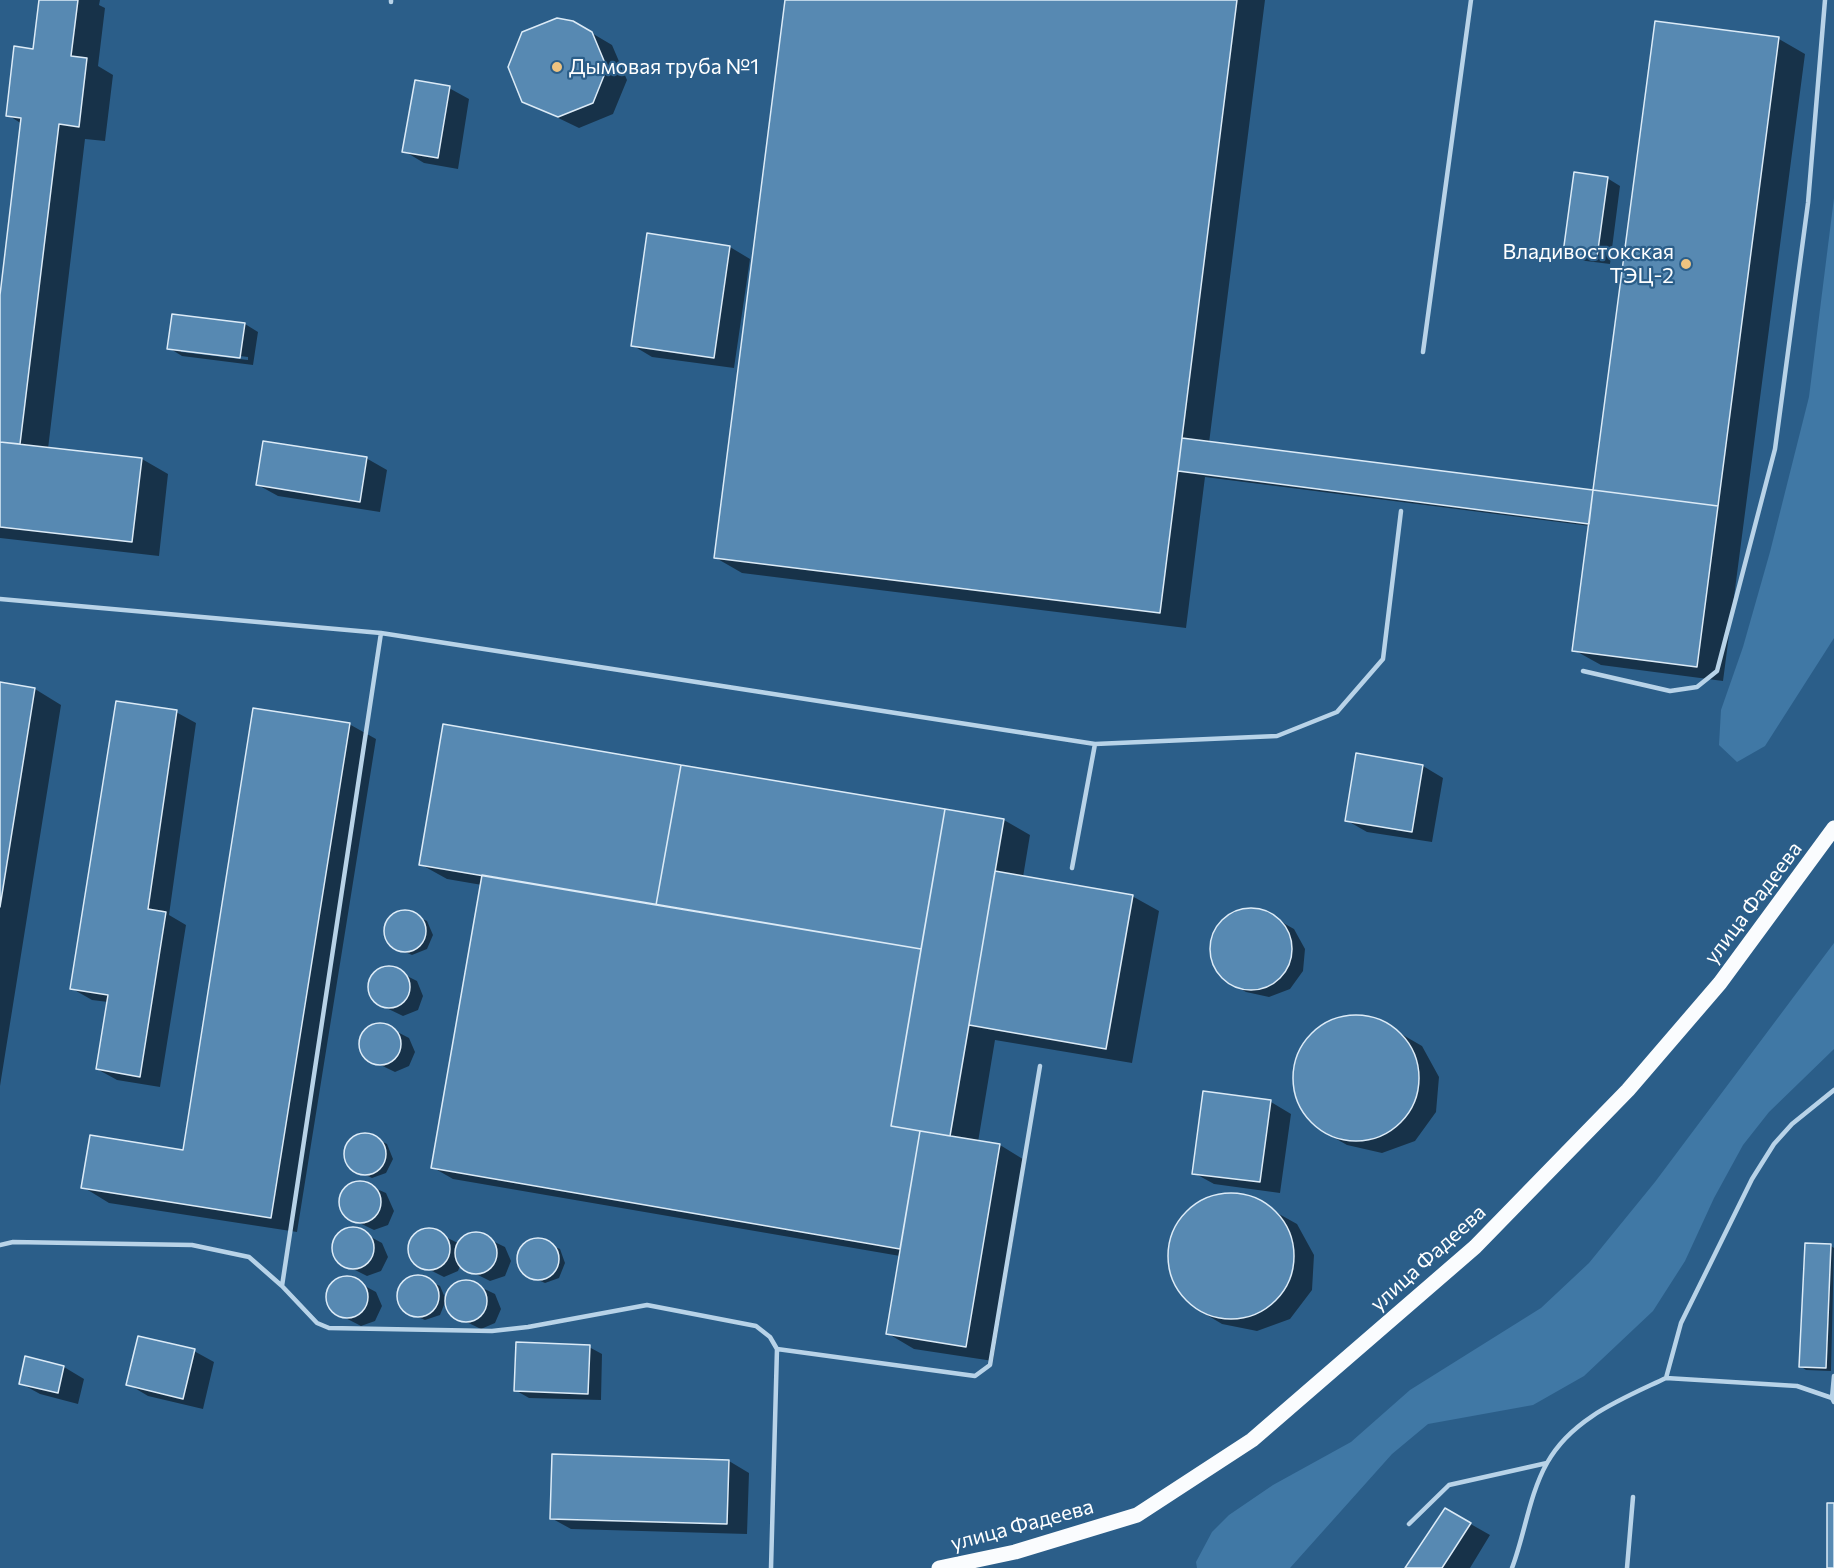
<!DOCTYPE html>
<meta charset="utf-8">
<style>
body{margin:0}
canvas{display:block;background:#2b5e89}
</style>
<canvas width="1834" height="1568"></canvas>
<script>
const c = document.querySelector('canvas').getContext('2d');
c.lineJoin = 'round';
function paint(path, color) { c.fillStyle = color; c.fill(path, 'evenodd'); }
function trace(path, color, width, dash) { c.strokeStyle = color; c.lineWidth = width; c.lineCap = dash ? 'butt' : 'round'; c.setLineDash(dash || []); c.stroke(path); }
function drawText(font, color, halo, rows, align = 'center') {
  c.font = font + ' Commissioner,sans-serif'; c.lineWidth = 4.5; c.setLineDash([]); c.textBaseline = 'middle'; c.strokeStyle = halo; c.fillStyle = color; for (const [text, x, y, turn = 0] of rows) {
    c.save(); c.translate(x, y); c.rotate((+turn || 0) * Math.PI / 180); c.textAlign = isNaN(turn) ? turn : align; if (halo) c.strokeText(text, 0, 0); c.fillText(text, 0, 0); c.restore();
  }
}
paint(new Path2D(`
 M1834 198V638L1765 746 1737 762 1719 745 1721 710 1743 647 1770 552 1809 397Z
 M1834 943V1049L1769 1112 1743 1145 1714 1198 1685 1261 1653 1311 1584 1376 1533 1405 1428 1424 1392 1454 1290 1568H1197L1196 1562 1212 1532 1229 1515 1273 1485 1351 1442 1410 1390 1541 1308 1589 1263 1655 1182Z`), '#4078a5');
paint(new Path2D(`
 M40 0H100L99 5 105 8 98 66 113 75 105 141 85 139 48 449 142 459 168 474 159 556 0 538V308L22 124 8 115 34 50Z
 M786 0H1265L1209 443 1595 492 1779 39 1805 54 1723 681 1601 665 1574 650 1590 526 1205 477 1186 628 742 573 716 558Z
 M573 22 612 45 627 80 613 114 579 128 523 101Z
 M449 88 469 99 458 169 424 163 404 151Z
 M1607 178 1620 186 1610 264 1578 260 1564 252Z
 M730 247 750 259 734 368 652 357 632 345Z
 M245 324 258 332 253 365 182 356 169 348ZM181 349 248 357V360L181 352Z
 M366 458 387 470 380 512 278 496 258 485Z
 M0 684 35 689 61 705 0 1086Z
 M176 712 196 723 169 915 186 925 160 1087 117 1080 97 1069 108 1002 92 1000 71 988Z
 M349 724 376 739 297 1232 109 1203 83 1187 184 1152Z
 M444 726 1004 820 1030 835 1023 877 1132 896 1159 911 1132 1063 995 1040 978 1142 1000 1145 1026 1161 993 1361 914 1349 887 1333 900 1256 453 1179 432 1167 482 885 447 879 420 864Z
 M1357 755 1423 766 1443 778 1432 842 1367 832 1346 820Z
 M1260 910 1294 929 1305 949 1303 971 1290 989 1269 997 1246 992 1232 984 1216 968 1212 946 1219 925 1238 911Z
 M406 911 427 921 433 935 427 949 412 955 391 946 386 931 391 917Z
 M389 967 417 981 423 996 418 1010 403 1016 374 1002 369 987 375 973Z
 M1370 1016 1422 1046 1439 1077 1436 1112 1415 1141 1382 1153 1347 1145 1326 1133 1301 1108 1294 1073 1306 1040 1334 1019Z
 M380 1023 409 1038 415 1052 409 1066 395 1072 366 1058 360 1044 367 1030Z
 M1205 1093 1271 1102 1291 1114 1280 1193 1214 1184 1194 1173Z
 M367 1134 387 1144 393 1159 386 1173 372 1178 351 1168 345 1154 352 1139Z
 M361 1182 386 1193 394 1211 388 1225 374 1230 345 1216 340 1201 346 1187Z
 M1245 1195 1297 1224 1314 1255 1312 1290 1290 1319 1257 1331 1222 1324 1202 1312 1176 1286 1169 1252 1181 1219 1209 1197Z
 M354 1228 382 1243 388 1257 381 1271 367 1276 339 1262 333 1248 340 1234Z
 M429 1229 460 1244 462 1239 476 1233 505 1247 511 1261 505 1276 490 1281 460 1266 458 1271 444 1277 416 1263 409 1249 415 1234Z
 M538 1240 560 1249 565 1263 559 1278 545 1283 524 1274 518 1260 524 1245Z
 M1831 1246 1834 1248 1831 1371 1806 1370 1800 1366Z
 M419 1276 440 1286 446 1300 440 1315 425 1320 404 1311 398 1297 404 1282Z
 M348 1277 376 1292 382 1306 375 1321 361 1326 332 1311 327 1297 334 1283Z
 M466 1280 495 1294 501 1309 495 1323 481 1329 452 1315 446 1300 452 1287Z
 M589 1347 602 1354 601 1400 529 1398 515 1390Z
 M194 1351 214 1362 203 1409 148 1396 128 1384Z
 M27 1358 64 1367 84 1379 78 1404 40 1394 20 1383Z
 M729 1461 749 1473 747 1534 571 1529 551 1518Z
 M1446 1510 1490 1535 1470 1568H1407Z`), '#0007');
const building = new Path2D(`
 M39 0H78L71 56 87 58 79 127 59 124 20 444 0 442V295L21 118 6 116 14 46 33 49Z
 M785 0H1237L1160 613 714 558Z
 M557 18 573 21 592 32 607 68 593 103 558 117 522 102 508 67 522 32Z
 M1655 21 1779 37 1718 506 1593 490Z
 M415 80 450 86 438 158 402 152Z
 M1574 172 1608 177 1597 257 1563 253Z
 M647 233 730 246 714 358 631 346Z
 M172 314 245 323 240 358 167 349Z
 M1182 438 1593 490 1589 524 1178 471Z
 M263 441 367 457 360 502 256 485Z
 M0 442 142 458 132 542 0 527Z
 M1593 490 1718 506 1697 667 1572 651Z
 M0 682 35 688 0 907Z
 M116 701 177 710 148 909 166 912 140 1077 96 1069 108 995 70 989Z
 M253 708 350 723 271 1218 81 1188 90 1135 183 1150Z
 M443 724 681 765 656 905 419 865Z
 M1356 753 1423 765 1412 832 1345 821Z
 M681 765 945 809 921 949 656 905Z
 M945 809 1004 819 950 1136 891 1126Z
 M995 871 1133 895 1106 1049 969 1025Z
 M482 875 921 949 891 1126 920 1131 900 1249 431 1168Z
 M1210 949a41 41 0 1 1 82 0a41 41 0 1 1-82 0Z
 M384 931a21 21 0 1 1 42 0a21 21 0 1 1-42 0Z
 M368 987a21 21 0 1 1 42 0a21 21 0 1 1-42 0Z
 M1293 1078a63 63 0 1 1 126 0a63 63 0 1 1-126 0Z
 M359 1044a21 21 0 1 1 42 0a21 21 0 1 1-42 0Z
 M1203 1091 1271 1100 1260 1182 1192 1174Z
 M920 1131 1000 1144 966 1347 886 1334Z
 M344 1154a21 21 0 1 1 42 0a21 21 0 1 1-42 0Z
 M339 1202a21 21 0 1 1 42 0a21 21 0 1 1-42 0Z
 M1168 1256a63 63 0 1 1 126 0a63 63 0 1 1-126 0Z
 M332 1248a21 21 0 1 1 42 0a21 21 0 1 1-42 0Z
 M408 1249a21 21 0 1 1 42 0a21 21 0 1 1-42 0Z
 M455 1253a21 21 0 1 1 42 0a21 21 0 1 1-42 0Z
 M517 1259a21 21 0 1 1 42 0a21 21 0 1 1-42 0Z
 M1805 1243 1831 1244 1826 1368 1799 1367Z
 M397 1296a21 21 0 1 1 42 0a21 21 0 1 1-42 0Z
 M326 1297a21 21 0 1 1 42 0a21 21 0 1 1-42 0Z
 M445 1301a21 21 0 1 1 42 0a21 21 0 1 1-42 0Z
 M138 1336 195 1349 183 1399 126 1385Z
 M516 1342 590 1345 588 1394 514 1391Z
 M25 1356 64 1366 58 1393 19 1384Z
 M552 1454 729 1460 727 1524 550 1519Z
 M1827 1503H1834V1568H1827Z
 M1445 1508 1471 1523 1442 1568H1405Z`);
paint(building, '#5789b2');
trace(building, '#dcebf7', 1.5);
trace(new Path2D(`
 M391 2V0
 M1423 352 1471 0
 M0 599 381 633 1095 744 1277 736 1337 712 1383 659 1401 511
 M1583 671 1670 691 1697 687 1717 671 1775 449 1808 203 1825 0
 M1072 868 1095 744
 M0 1245 13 1242 192 1245 249 1257 282 1286 317 1323 329 1328 492 1331 528 1327 647 1305 756 1326 770 1337 777 1349
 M282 1286 381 633
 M1666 1378 1797 1386 1832 1398 1834 1402
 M1832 1398 1834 1376
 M1409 1524 1449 1485 1547 1463
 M771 1568 777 1349 975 1376 990 1365 1040 1066
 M1512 1568C1525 1534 1529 1495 1547 1463 1572 1418 1622 1399 1666 1378L1681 1323 1752 1179 1774 1144 1792 1124 1834 1090
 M1627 1568 1633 1497`), '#b8d3e8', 4.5);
trace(new Path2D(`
 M939 1568 1015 1552 1137 1515 1252 1440 1475 1247 1628 1090 1720 983 1834 828`), '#fafcfe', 15);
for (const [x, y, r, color] of [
 [557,67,6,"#eec380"],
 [1686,264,6,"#eec380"]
]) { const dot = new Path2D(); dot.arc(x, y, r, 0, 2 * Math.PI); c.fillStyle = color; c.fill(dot); trace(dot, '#2b5e89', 2); }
drawText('21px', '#fff', '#2b5e89', [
 ["Дымовая труба №1",569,67],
 ["Владивостокская",1674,252,"right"],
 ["ТЭЦ-2",1674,276,"right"]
], 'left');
drawText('21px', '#fff', '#2b5e89', [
 ["улица Фадеева",1753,903,-53],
 ["улица Фадеева",1428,1258,-42],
 ["улица Фадеева",1022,1525,-15]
]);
</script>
